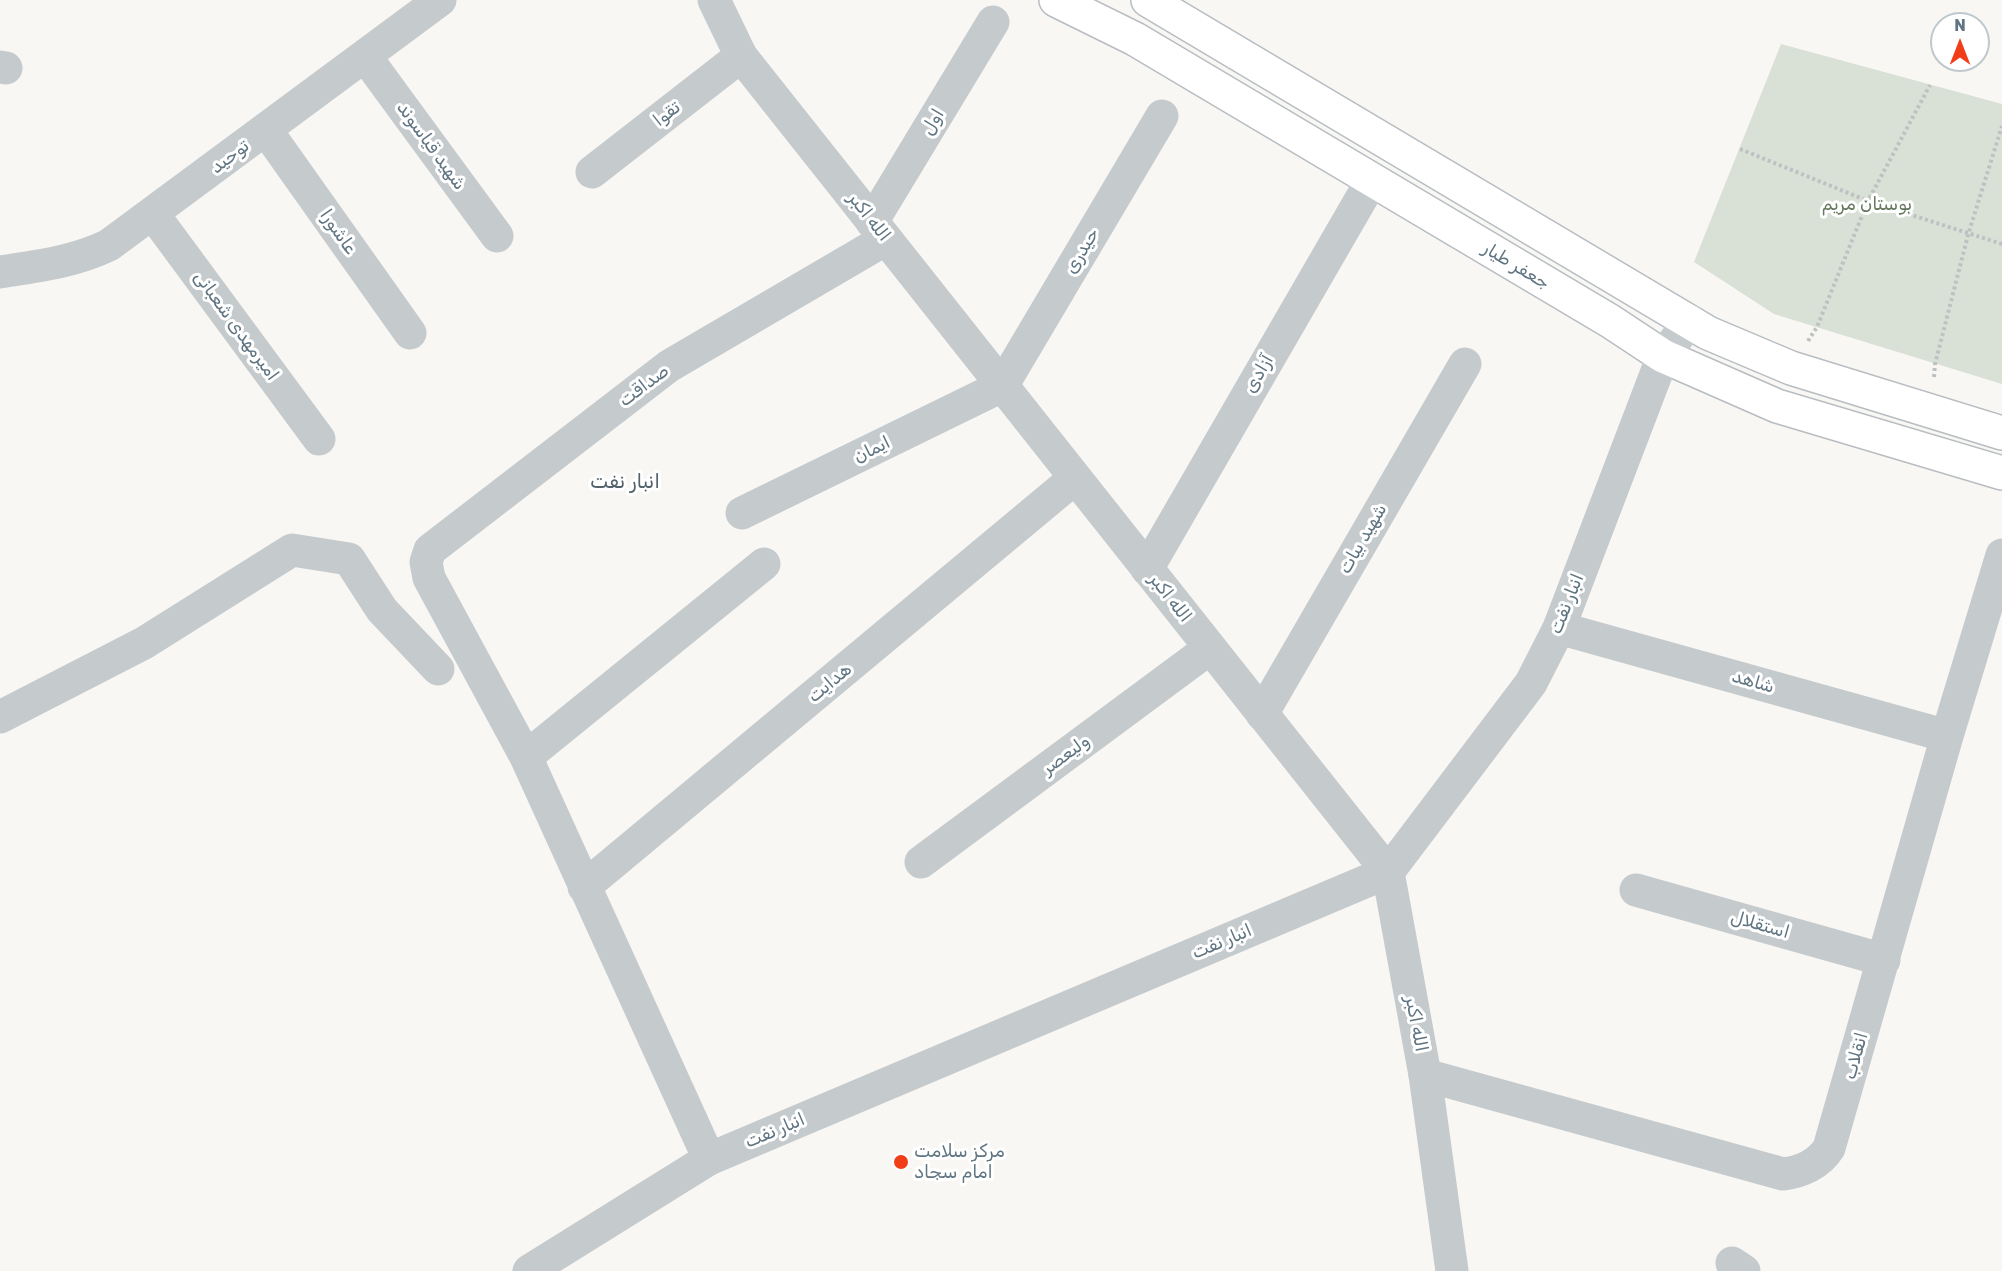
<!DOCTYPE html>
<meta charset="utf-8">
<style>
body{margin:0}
#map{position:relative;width:2002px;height:1271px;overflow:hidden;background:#f8f7f4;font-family:Rubik,sans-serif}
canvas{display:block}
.north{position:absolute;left:1930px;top:12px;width:60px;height:60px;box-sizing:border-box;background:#fff;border:2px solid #bfc8cd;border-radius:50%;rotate:0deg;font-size:16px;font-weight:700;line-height:24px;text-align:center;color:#607582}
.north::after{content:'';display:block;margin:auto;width:21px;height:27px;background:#f23d19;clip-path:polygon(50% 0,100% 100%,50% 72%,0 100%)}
</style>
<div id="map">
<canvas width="2002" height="1271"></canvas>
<div class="north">N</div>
</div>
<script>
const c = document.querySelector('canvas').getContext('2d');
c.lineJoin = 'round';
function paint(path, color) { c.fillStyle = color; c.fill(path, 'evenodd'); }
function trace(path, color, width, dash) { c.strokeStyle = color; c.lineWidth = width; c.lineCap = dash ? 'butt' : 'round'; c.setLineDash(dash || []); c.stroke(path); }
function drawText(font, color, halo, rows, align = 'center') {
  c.font = font + ' Rubik,"Noto Sans Arabic",sans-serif'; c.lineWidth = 6; c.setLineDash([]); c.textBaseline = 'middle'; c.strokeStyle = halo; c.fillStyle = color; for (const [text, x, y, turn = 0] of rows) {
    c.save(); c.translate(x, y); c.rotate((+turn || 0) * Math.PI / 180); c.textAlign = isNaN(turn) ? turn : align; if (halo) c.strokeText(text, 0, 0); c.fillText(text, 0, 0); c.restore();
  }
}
paint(new Path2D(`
 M1781 44 2002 104V384L1774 314 1694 262Z`), '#d9e0d5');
const secondary = new Path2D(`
 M1056 0 1135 39 1610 321 1663 356 1777 406 2002 473
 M1148 0 1708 333 1791 368 2002 433`);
trace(secondary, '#b7bdc1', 36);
trace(new Path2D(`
 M1740 149 1868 201 2002 244
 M1808 341 1817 327 1868 201 1930 85
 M1934 377 1935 364 1968 235 2002 126`), '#bec1c3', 4, [3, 3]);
trace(new Path2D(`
 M365 56 497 236
 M0 67 6 68
 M266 130 410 333
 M592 172 741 56
 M153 214 319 439
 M872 222 993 22
 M0 272C38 266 74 262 109 245L440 0
 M742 513 1002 386 1162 116
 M1147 569 1372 180
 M1559 628 1947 736
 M1262 714 1465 364
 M0 717 144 643 292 550 349 559 382 610 438 669
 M526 757 764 564
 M921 862 1210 648
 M584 887 1075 478
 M1636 890 1884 960
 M1425 1075 1783 1174C1801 1172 1819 1164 1829 1148L1947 736 2002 555
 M709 1159 526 757 429 578 426 562 430 550 669 366 886 239
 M1732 1263 1744 1271`), '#c5cacd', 33);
trace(new Path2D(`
 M714 0 741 56 1388 872 1425 1075 1452 1271
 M529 1271 709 1159 1388 872 1531 683 1559 628 1663 356 1690 321`), '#c5cacd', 33);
trace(secondary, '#fff', 33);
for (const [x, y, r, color] of [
 [901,1162,8,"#f23d19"]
]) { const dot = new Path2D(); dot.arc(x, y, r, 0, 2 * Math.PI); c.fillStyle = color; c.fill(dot); trace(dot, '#fff', 2); }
drawText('18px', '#607582', '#fff', [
 ["تقوا",667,114,-38],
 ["اول",933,122,-59],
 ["شهید قیاسوند",431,146,54],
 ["توحید",230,157,-37],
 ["الله اکبر",869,217,52],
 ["عاشورا",338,232,55],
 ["حیدری",1082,251,-59],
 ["جعفر طیار",1516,266,31],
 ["امیرمهدی شعبانی",236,326,54],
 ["آزادی",1259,374,-60],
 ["صداقت",644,386,-37],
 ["ایمان",872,450,-26],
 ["شهید بیات",1363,539,-60],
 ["الله اکبر",1170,598,52],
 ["انبار نفت",1567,604,-68],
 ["شاهد",1753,682,16],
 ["هدایت",830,683,-40],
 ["ولیعصر",1066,755,-36],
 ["استقلال",1760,925,16],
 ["انبار نفت",1222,942,-23],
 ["الله اکبر",1416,1024,79],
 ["انقلاب",1856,1056,-74],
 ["انبار نفت",775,1131,-23]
]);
drawText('18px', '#66795f', '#fff', [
 ["بوستان مریم",1867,205]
]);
drawText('18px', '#607582', '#fff', [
 ["مرکز سلامت",914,1152],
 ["امام سجاد",914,1173]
], 'left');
drawText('20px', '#52636c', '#fff', [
 ["انبار نفت",625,482]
]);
</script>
